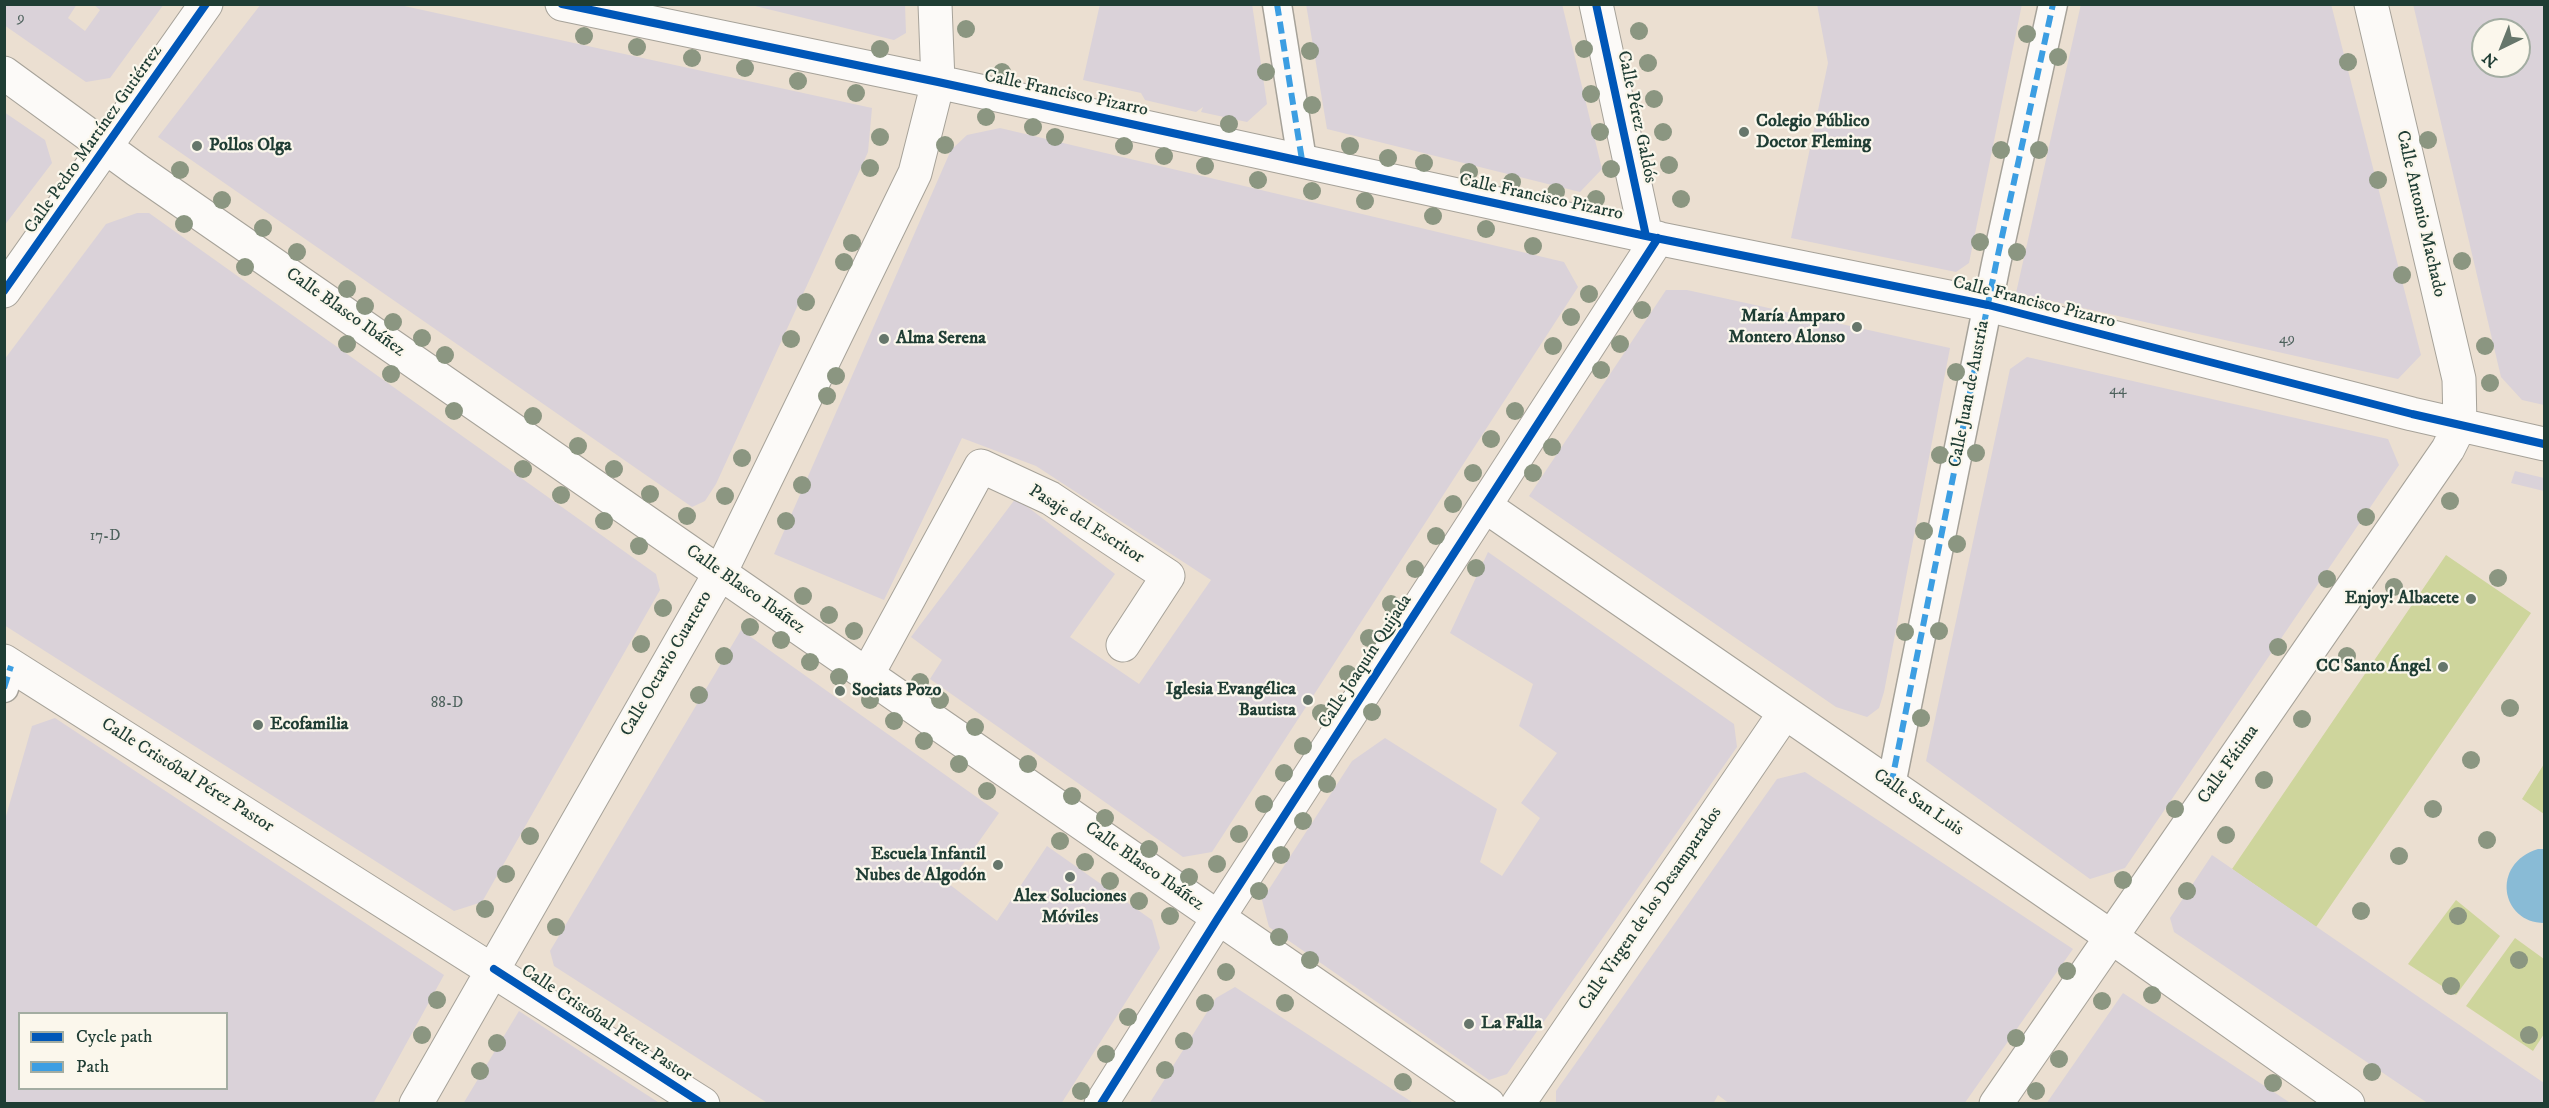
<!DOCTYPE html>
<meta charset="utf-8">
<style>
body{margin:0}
#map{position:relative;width:2549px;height:1108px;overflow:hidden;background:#ebdfd1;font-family:"IM FELL DW Pica",serif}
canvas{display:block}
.frame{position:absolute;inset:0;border:6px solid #1f3d34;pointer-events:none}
.legend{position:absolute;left:18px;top:1012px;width:210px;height:78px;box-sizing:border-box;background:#fbf7ec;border:2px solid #a3ada2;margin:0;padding:8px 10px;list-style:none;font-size:18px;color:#1f3d34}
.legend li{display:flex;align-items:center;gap:12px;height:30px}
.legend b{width:30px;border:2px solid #a3ada2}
.north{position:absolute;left:2471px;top:18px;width:60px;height:60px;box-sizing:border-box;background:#fbf7ec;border:2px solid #a3ada2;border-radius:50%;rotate:223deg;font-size:16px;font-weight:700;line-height:24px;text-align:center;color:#1f3d34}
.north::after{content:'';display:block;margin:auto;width:21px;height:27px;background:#66766b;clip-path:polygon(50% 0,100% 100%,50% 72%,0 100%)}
</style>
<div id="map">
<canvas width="2549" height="1108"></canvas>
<div class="frame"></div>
<ul class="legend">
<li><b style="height:8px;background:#0057b8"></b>Cycle path</li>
<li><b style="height:8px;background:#3c9ee2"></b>Path</li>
</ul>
<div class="north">N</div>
</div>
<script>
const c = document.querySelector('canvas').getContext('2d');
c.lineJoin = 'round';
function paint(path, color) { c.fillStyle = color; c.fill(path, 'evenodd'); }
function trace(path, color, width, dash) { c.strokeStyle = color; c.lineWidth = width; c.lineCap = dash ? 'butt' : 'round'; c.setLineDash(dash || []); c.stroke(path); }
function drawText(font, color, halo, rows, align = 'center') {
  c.font = font + ' "IM FELL DW Pica",serif'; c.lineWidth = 4.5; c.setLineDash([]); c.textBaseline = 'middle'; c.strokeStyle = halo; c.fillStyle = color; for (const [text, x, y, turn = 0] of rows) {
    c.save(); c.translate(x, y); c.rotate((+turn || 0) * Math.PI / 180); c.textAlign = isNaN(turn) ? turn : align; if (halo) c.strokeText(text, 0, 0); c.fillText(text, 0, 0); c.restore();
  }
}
paint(new Path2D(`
 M2446 555 2531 613 2316 927 2232 869Z
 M2544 764V814L2522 799Z
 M2456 900 2500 936 2456 995 2408 964Z
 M2515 938 2544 959V1034L2533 1051 2466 1006Z`), '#ced59c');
paint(new Path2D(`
 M2538 849H2544V923C2501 923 2490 864 2538 849Z`), '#89bbd6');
paint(new Path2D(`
 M4 4H77L68 18 85 31 100 10 93 4H164L110 78 86 82 4 25Z
 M261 4H395L872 108 868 152 716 484 705 501 692 507 158 137Z
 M747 4H905L906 33 894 40Z
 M1100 4H1252L1267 104 1247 122 1201 112 1203 107 1196 112 1145 100 1141 93 1083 80Z
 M1306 4H1562L1602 169 1580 192 1327 129Z
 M1817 4H2022L1969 263 1956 272 1791 238 1828 63Z
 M2081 4H2331L2421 355 2398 379 2016 293Z
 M2413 4H2544V405L2522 400 2501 377ZM2483 30H2519V66H2483Z
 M4 112 45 140 52 163 4 226Z
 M1000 128 1564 262 1578 287 1212 852 1183 857 930 679 942 660 911 637 1016 498 1115 574 1070 637 1139 684 1211 580 1036 466 962 438 884 600 774 554 951 150 967 135Z
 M137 213H149L656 574 660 590 482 902 454 911 4 625V360L106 224Z
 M1666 290H1687L1950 348 1884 692 1879 708 1867 717 1836 707 1529 496Z
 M2027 357 2388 439 2399 465 2125 868 2090 879 1926 761 2010 369Z
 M2515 471 2544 478V491L2511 483Z
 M1488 552 1734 724 1737 747 1507 1074 1489 1080 1269 927 1262 900 1352 761 1385 738 1497 809 1480 862 1502 876 1540 818 1521 803 1557 753 1519 726 1533 684 1450 633Z
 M741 630 999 813 949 884 997 921 1047 846 1152 920 1160 948 1061 1104H769L554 966 550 951Z
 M55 718 444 975 373 1104H4V823L32 726ZM20 1014H226V1088H20Z
 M1805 772 2073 949 1964 1104H1730L1718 1095 1713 1104H1556V1091L1777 779Z
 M2212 855 2544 1083V1104H2429L2174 932 2170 918Z
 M1235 987 1341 1056 1415 1104H1149L1216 998Z
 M2123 993 2292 1104H2046Z
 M519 1011 630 1084 661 1104H463Z`), '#dad2d9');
const pedestrian = new Path2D(`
 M1277 4 1302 160
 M4 688 11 666
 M1891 785 1996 264 2053 4`);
const minor = new Path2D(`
 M562 4 938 82 1646 236 1988 305 2412 414 2544 444
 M1596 4 1646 236
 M4 73 137 170 1488 1104
 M4 291 206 4
 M1485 506 2110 936 2348 1104
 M4 661 703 1104
 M867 675 981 466 1050 498 1168 576 1123 645
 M416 1104 720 573 915 173 938 82 935 4
 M1101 1104 1218 918 1658 238
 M1518 1104 1784 714
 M1996 1104 2448 449 2460 425 2459 379 2371 4`);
trace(pedestrian, '#a6a299', 31);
trace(minor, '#a6a299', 35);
trace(pedestrian, '#fcfaf8', 28);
trace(minor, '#fcfaf8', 33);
trace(new Path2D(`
 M1277 4 1302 160
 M4 688 11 666
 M1891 785 1996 264 2053 4`), '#3c9ee2', 6, [12, 6]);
trace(new Path2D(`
 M562 4 938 82 1646 236 1988 305 2412 414 2544 444
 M1596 4 1646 236
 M4 291 206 4
 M494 969 703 1104
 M1101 1104 1218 918 1658 238`), '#0057b8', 8);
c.fillStyle = '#8b9681';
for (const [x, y] of [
 [966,29],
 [1639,31],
 [2027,34],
 [584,36],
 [637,47],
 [880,49],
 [1584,49],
 [1310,51],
 [2058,57],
 [692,58],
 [2348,62],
 [1648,63],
 [745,68],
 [1002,72],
 [1266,72],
 [798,81],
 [856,93],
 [1591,94],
 [1654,99],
 [1312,105],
 [986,117],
 [1229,124],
 [1033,127],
 [1600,132],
 [1663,132],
 [880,137],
 [1055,137],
 [2428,140],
 [945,145],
 [1124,146],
 [1350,146],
 [2001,150],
 [2039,150],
 [1164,156],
 [1388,158],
 [1424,163],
 [1669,165],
 [1205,166],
 [870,168],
 [1611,169],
 [180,170],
 [1469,172],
 [1258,180],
 [2378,180],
 [1512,182],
 [1312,191],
 [1556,192],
 [1596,199],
 [1681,199],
 [222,200],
 [1365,201],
 [1433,216],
 [184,224],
 [263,228],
 [1486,229],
 [1980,242],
 [852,243],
 [1533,246],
 [297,252],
 [2017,252],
 [2462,261],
 [844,262],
 [245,267],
 [2402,275],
 [347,289],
 [1589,294],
 [806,302],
 [365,306],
 [1642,310],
 [1571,317],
 [393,322],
 [422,338],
 [791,339],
 [347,344],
 [1620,344],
 [1553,346],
 [2485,346],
 [445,355],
 [1601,370],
 [1956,372],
 [391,374],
 [836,376],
 [2490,383],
 [827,396],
 [454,411],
 [1515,411],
 [533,416],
 [1491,439],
 [578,446],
 [1552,447],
 [1976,453],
 [1940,455],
 [742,458],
 [523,469],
 [614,469],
 [1473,473],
 [1533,473],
 [802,485],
 [650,494],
 [561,495],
 [725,496],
 [2450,501],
 [1453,504],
 [687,516],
 [2366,517],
 [604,521],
 [786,521],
 [1924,531],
 [1436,536],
 [1957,544],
 [639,546],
 [1476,568],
 [1415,569],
 [2498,578],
 [2327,579],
 [2394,587],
 [803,596],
 [1391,604],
 [663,608],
 [829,615],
 [750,627],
 [854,631],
 [1939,631],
 [1905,632],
 [1369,638],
 [781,640],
 [641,644],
 [2278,647],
 [724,656],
 [2347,656],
 [810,662],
 [1348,674],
 [839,677],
 [920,682],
 [699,695],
 [870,700],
 [940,700],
 [2510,708],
 [1372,712],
 [1321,713],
 [1921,718],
 [2302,719],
 [894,721],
 [975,727],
 [924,741],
 [1303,746],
 [2471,760],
 [959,764],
 [1028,764],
 [1284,773],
 [2264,780],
 [1327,784],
 [987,791],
 [1072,796],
 [1264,804],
 [2175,809],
 [2433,809],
 [1105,818],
 [1303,821],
 [1239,834],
 [2226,835],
 [530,836],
 [2487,840],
 [1060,841],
 [1149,849],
 [1281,855],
 [2399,856],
 [1085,862],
 [1217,864],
 [506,874],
 [1189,877],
 [2123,880],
 [1110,881],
 [1259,891],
 [2187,891],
 [1139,901],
 [485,909],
 [2361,911],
 [1170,916],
 [2458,916],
 [556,927],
 [1279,937],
 [1310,960],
 [2519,960],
 [2067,971],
 [1226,972],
 [2451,986],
 [2152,995],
 [437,1000],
 [2102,1001],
 [1205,1003],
 [1285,1003],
 [1128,1017],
 [422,1035],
 [2529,1035],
 [2016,1038],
 [1184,1041],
 [497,1043],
 [1106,1054],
 [2059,1059],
 [1165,1070],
 [480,1071],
 [2372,1072],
 [1403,1082],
 [2273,1083],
 [1081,1091],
 [2036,1091]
]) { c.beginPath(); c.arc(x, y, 9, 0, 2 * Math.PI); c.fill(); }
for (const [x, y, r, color] of [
 [1744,132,6,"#66766b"],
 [197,146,6,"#66766b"],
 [1857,327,6,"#66766b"],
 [884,339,6,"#66766b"],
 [2471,599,6,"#66766b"],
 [2443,667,6,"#66766b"],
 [840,691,6,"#66766b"],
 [1308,700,6,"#66766b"],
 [258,725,6,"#66766b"],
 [998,865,6,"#66766b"],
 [1070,877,6,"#66766b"],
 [1469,1024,6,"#66766b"]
]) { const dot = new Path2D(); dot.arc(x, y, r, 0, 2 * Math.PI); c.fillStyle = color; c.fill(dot); trace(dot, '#fbf7ec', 2); }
drawText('15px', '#4e625d', null, [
 ["9",21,19],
 ["49",2287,340],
 ["44",2118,391],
 ["17-D",105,537],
 ["88-D",447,704]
]);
drawText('18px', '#1f3d34', '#fbf7ec', [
 ["Calle Francisco Pizarro",1066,94,12],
 ["Calle Pérez Galdós",1636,117,78],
 ["Calle Pedro Martínez Gutiérrez",94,140,-55],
 ["Calle Francisco Pizarro",1541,198,12],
 ["Calle Antonio Machado",2420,214,77],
 ["Calle Francisco Pizarro",2034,303,14],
 ["Calle Blasco Ibáñez",345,313,35],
 ["Calle Juan de Austria",1970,394,-79],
 ["Pasaje del Escritor",1086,525,32],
 ["Calle Blasco Ibáñez",745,590,35],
 ["Calle Joaquín Quijada",1366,662,-57],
 ["Calle Octavio Cuartero",667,664,-60],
 ["Calle Fátima",2229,765,-55],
 ["Calle Cristóbal Pérez Pastor",187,776,32],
 ["Calle San Luis",1918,803,34],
 ["Calle Blasco Ibáñez",1144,867,35],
 ["Calle Virgen de los Desamparados",1651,909,-56],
 ["Calle Cristóbal Pérez Pastor",606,1024,33]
]);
drawText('bold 18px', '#1f3d34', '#fbf7ec', [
 ["Colegio Público",1756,122],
 ["Doctor Fleming",1756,143],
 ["Pollos Olga",209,146],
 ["María Amparo",1845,317,"right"],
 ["Montero Alonso",1845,338,"right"],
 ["Alma Serena",896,339],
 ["Enjoy! Albacete",2459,599,"right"],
 ["CC Santo Ángel",2431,667,"right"],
 ["Iglesia Evangélica",1296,690,"right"],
 ["Bautista",1296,711,"right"],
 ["Sociats Pozo",852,691],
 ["Ecofamilia",270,725],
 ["Escuela Infantil",986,855,"right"],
 ["Nubes de Algodón",986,876,"right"],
 ["Alex Soluciones",1070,897,"center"],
 ["Móviles",1070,918,"center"],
 ["La Falla",1481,1024]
], 'left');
</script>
